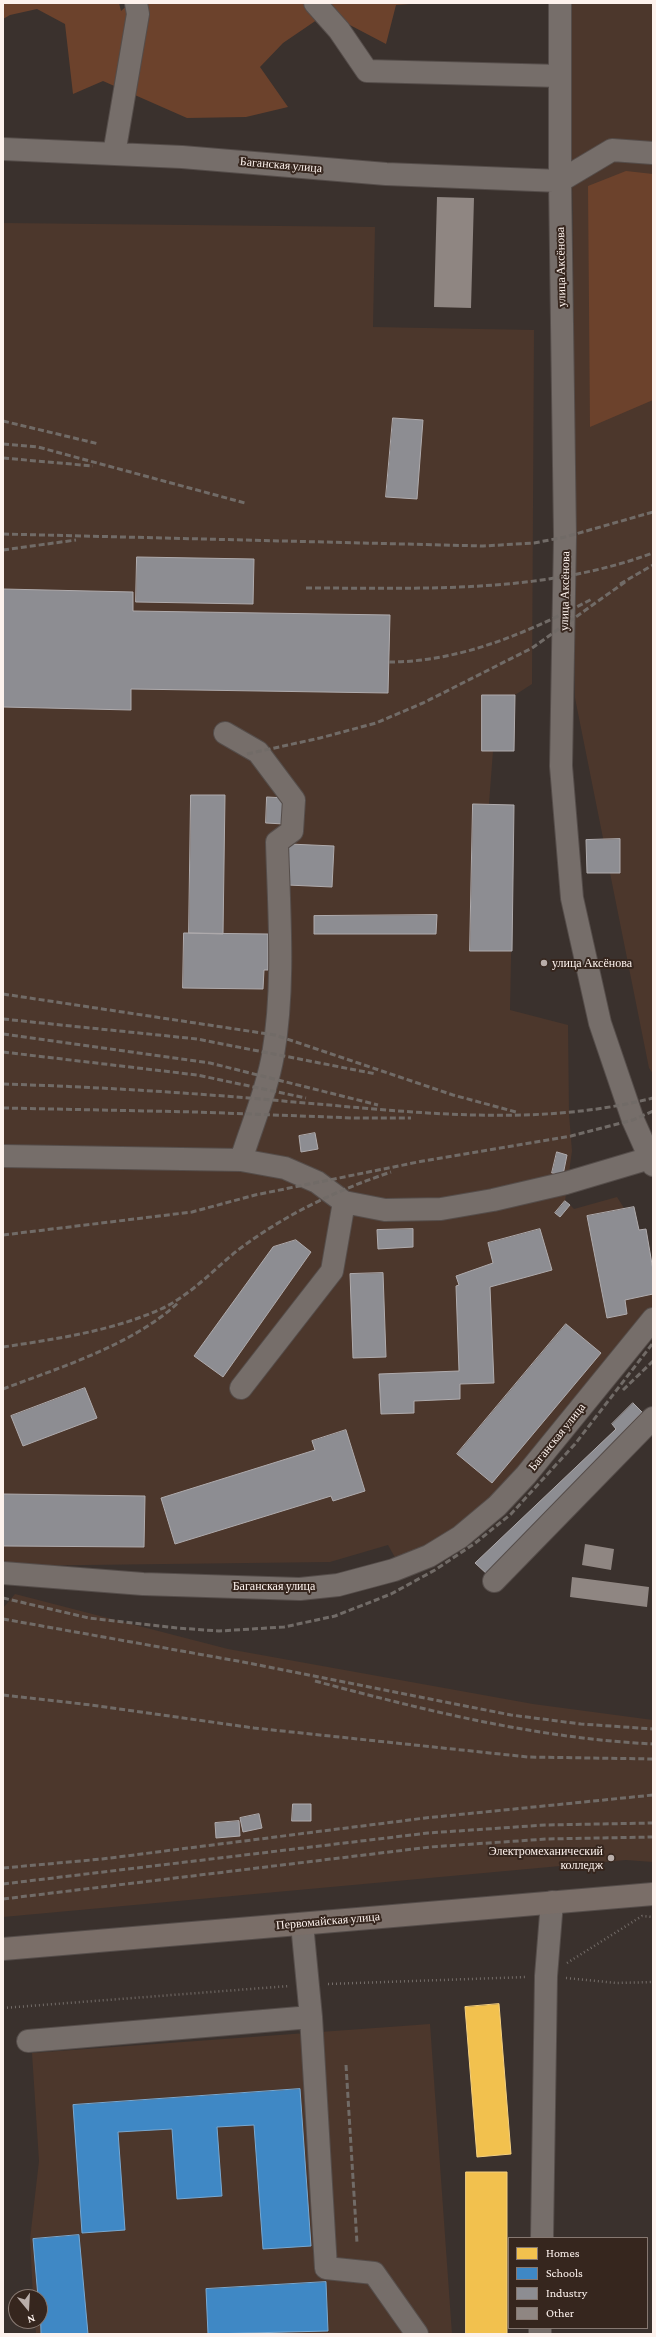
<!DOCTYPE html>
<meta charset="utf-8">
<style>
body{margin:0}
#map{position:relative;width:656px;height:2337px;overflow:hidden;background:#3a312d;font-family:"Crimson Pro",serif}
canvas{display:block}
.frame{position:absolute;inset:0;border:4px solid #fdf2ed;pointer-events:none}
.legend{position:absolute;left:508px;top:2237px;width:140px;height:92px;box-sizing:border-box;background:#36261e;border:1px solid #867871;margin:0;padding:5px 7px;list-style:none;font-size:12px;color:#fdf2ed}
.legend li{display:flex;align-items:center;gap:8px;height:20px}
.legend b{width:20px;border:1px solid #867871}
.north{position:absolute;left:8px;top:2289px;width:40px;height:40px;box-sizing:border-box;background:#36261e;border:1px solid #867871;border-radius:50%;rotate:162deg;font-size:11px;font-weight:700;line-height:16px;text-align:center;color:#fdf2ed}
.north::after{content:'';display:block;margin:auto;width:14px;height:18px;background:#b9aeaa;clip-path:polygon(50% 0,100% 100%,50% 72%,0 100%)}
</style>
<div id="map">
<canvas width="656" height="2337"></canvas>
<div class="frame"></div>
<ul class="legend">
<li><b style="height:11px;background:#f2c14e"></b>Homes</li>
<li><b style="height:11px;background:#3f88c5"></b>Schools</li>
<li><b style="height:11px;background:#8d8d92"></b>Industry</li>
<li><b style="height:11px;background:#8f8682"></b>Other</li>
</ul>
<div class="north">N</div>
</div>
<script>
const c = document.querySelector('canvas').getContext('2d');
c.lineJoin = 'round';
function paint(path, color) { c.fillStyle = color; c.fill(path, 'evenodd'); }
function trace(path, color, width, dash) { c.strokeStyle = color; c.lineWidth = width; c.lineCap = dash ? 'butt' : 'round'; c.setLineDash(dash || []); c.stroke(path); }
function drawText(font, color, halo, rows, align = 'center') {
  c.font = font + ' "Crimson Pro",serif'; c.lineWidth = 4; c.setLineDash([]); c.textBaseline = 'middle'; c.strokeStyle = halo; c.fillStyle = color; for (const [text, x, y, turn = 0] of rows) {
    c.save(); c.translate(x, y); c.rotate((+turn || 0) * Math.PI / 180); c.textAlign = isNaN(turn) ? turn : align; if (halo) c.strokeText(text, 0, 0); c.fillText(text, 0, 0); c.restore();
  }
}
paint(new Path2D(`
 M565 3H653V1074L649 1068 575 698 573 211Z
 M3 223 375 227 373 327 534 330 532 684 515 695 514 751H493L489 804 514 805 510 1010 568 1025 569 1114 572 1151 565 1201 555 1213 560 1217 570 1205 574 1209 617 1197 624 1208 634 1207 638 1230 646 1229 653 1270V1307L501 1490 460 1527 397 1561 388 1545 330 1562 3 1566Z
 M15 1594 228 1649 533 1704 653 1720V1862L626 1860 3 1917V1608Z
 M430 2024 452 2334H36L35 2321H40V2297H33L30 2239 39 2161 32 2053Z`), '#4c372c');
paint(new Path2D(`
 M3 3H119L121 11 130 3H423L396 5 386 44 327 13 283 43 260 67 288 107 246 117 187 118 103 81 73 94 65 24 37 9 10 15 3 19Z
 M626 171 653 174V400L590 427 588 186Z`), '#6c422c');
const homes = new Path2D(`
 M499 2004 511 2154 477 2157 465 2007Z
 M466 2172H507V2334H466Z`);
paint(homes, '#f2c14e');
trace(homes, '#f5d07e', 1);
const schools = new Path2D(`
 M300 2089 311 2246 263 2249 254 2125 217 2127 222 2196 177 2199 172 2129 118 2132 125 2230 82 2233 73 2105Z
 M79 2235 88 2334H41L40 2297H38L33 2239Z
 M326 2282 328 2331 208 2334 206 2289Z`);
paint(schools, '#3f88c5');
trace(schools, '#78a8d1', 1);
const industry = new Path2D(`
 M393 418 423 420 417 499 386 497Z
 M137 557 254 559 253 604 136 602Z
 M3 589 133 592V611L390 615 388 693 131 689V710L3 707Z
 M482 695H515L514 751H482Z
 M191 795H225L223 934 189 933Z
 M267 797 286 798 284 824 266 823Z
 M473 804 514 805 512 951H470Z
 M620 839V873H587L586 840Z
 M289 844 334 846 332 887 287 885Z
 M437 915 436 934H314V916Z
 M184 933 268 934V970H264L263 989 183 988Z
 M315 1133 318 1149 301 1152 299 1136Z
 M557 1152 567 1155 563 1175 552 1173Z
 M565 1201 570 1205 560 1217 555 1213Z
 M634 1207 639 1230 646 1229 653 1270V1294L625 1300 627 1314 607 1318 587 1216Z
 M413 1229V1247L378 1249 377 1230Z
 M540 1229 552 1270 490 1287 494 1383 460 1384V1399L414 1401V1413L381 1414 379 1374 459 1371 456 1286 459 1285 456 1276 493 1263 488 1243Z
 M296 1240 311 1252 223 1377 194 1356 273 1247Z
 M383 1273 386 1357 353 1358 350 1274Z
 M566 1324 601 1353 492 1483 457 1454Z
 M85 1388 97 1418 23 1446 11 1416Z
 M633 1403 642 1412 623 1432 629 1438 488 1575 475 1563 616 1429 612 1424Z
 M346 1430 365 1491 333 1501 331 1496 175 1544 161 1498 315 1450 312 1441Z
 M3 1494 145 1496 144 1547 3 1546Z
 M293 1804H311V1821H292Z
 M259 1814 262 1828 243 1832 240 1818Z
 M239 1821 240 1836 216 1838 215 1823Z`);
paint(industry, '#8d8d92');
trace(industry, '#afabad', 1);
paint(new Path2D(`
 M437 197 474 198 471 308 434 307Z
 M585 1544 614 1549 611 1570 582 1565Z
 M572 1577 649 1587 647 1607 570 1597Z`), '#8f8682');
const minor = new Path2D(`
 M315 3 339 30 367 71 560 76
 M560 3V181L565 537 561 766 572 898 600 1023 633 1120 653 1165
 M3 149 182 157 386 174 560 181
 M114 154 138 14 136 3
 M560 181 612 150 653 153
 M225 733 258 752 294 800 292 831 277 842C279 912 285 985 273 1055 267 1090 252 1125 241 1160
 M3 1156 241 1160 285 1168 317 1182 344 1202 385 1210 441 1209 493 1200 566 1183 650 1158
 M241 1388 332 1271 344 1202
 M3 1573 143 1584 300 1589 338 1585 394 1570 429 1556 460 1537 497 1506 526 1475 653 1319
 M494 1581 653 1418
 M311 2017 326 2268 374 2273 417 2334
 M28 2041 311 2017 302 1924
 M542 2238 546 1976 552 1902
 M540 2334V2328`);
const major = new Path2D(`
 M3 1949 653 1894`);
trace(minor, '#554d4a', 24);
trace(major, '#554d4a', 24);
trace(new Path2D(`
 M567 1963 642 1916 653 1917
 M566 1978 617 1983 653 1982
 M328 1984 527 1977
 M3 2008 289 1986`), '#746d69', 2.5, [1, 3]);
trace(minor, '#766e6a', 22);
trace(major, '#7a6e68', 22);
trace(new Path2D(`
 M3 421 99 444
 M3 444 38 447 245 503
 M3 458 93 466
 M3 534 483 546 534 543 565 537 653 512
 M3 550 76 540
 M620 584 653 565
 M306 588C424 588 541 594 653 553
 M389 662C461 662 529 632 592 599
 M247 754 320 738 376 723 423 703 532 648 625 582
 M3 994 275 1035 453 1095 516 1112
 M3 1019 197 1039 376 1074
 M3 1034 210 1063 378 1105
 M3 1052 197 1075 306 1098
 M3 1084C100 1087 197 1093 294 1102 414 1112 535 1128 653 1098
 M3 1108 197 1112 354 1118H411
 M3 1235 192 1212 255 1195 423 1161 571 1136 633 1120 653 1111
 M3 1347C56 1339 112 1331 161 1309 191 1295 213 1270 238 1250 286 1214 335 1191 391 1172
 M3 1389C61 1367 133 1345 179 1302
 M623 1390 653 1361
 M3 1598 89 1618 177 1628 219 1631 284 1627 335 1616 391 1594 435 1570 474 1544 511 1514 575 1444 653 1343
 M3 1619 243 1662 511 1715 581 1724 653 1729
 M315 1681C428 1711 535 1738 653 1744
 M3 1695 91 1705 254 1728 528 1757 653 1759
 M3 1868 102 1859 425 1818 653 1795
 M3 1884 428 1833 545 1825 653 1823
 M3 1899 430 1847 546 1839 653 1837
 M346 2065 357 2243`), '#716b67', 3, [6, 3]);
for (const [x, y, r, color] of [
 [544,963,4,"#b9aeaa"],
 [611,1858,4,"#b9aeaa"]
]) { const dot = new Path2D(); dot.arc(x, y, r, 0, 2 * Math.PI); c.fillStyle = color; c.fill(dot); trace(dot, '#36261e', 1.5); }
drawText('12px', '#fdf2ed', '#36261e', [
 ["Баганская улица",281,165,5],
 ["улица Аксёнова",561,267,-91],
 ["улица Аксёнова",565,591,-89],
 ["Баганская улица",557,1437,-51],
 ["Баганская улица",274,1586],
 ["Первомайская улица",328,1921,-5]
]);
drawText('12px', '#fdf2ed', '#36261e', [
 ["улица Аксёнова",552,963],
 ["Электромеханический",603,1851,"right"],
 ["колледж",603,1865,"right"]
], 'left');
</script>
